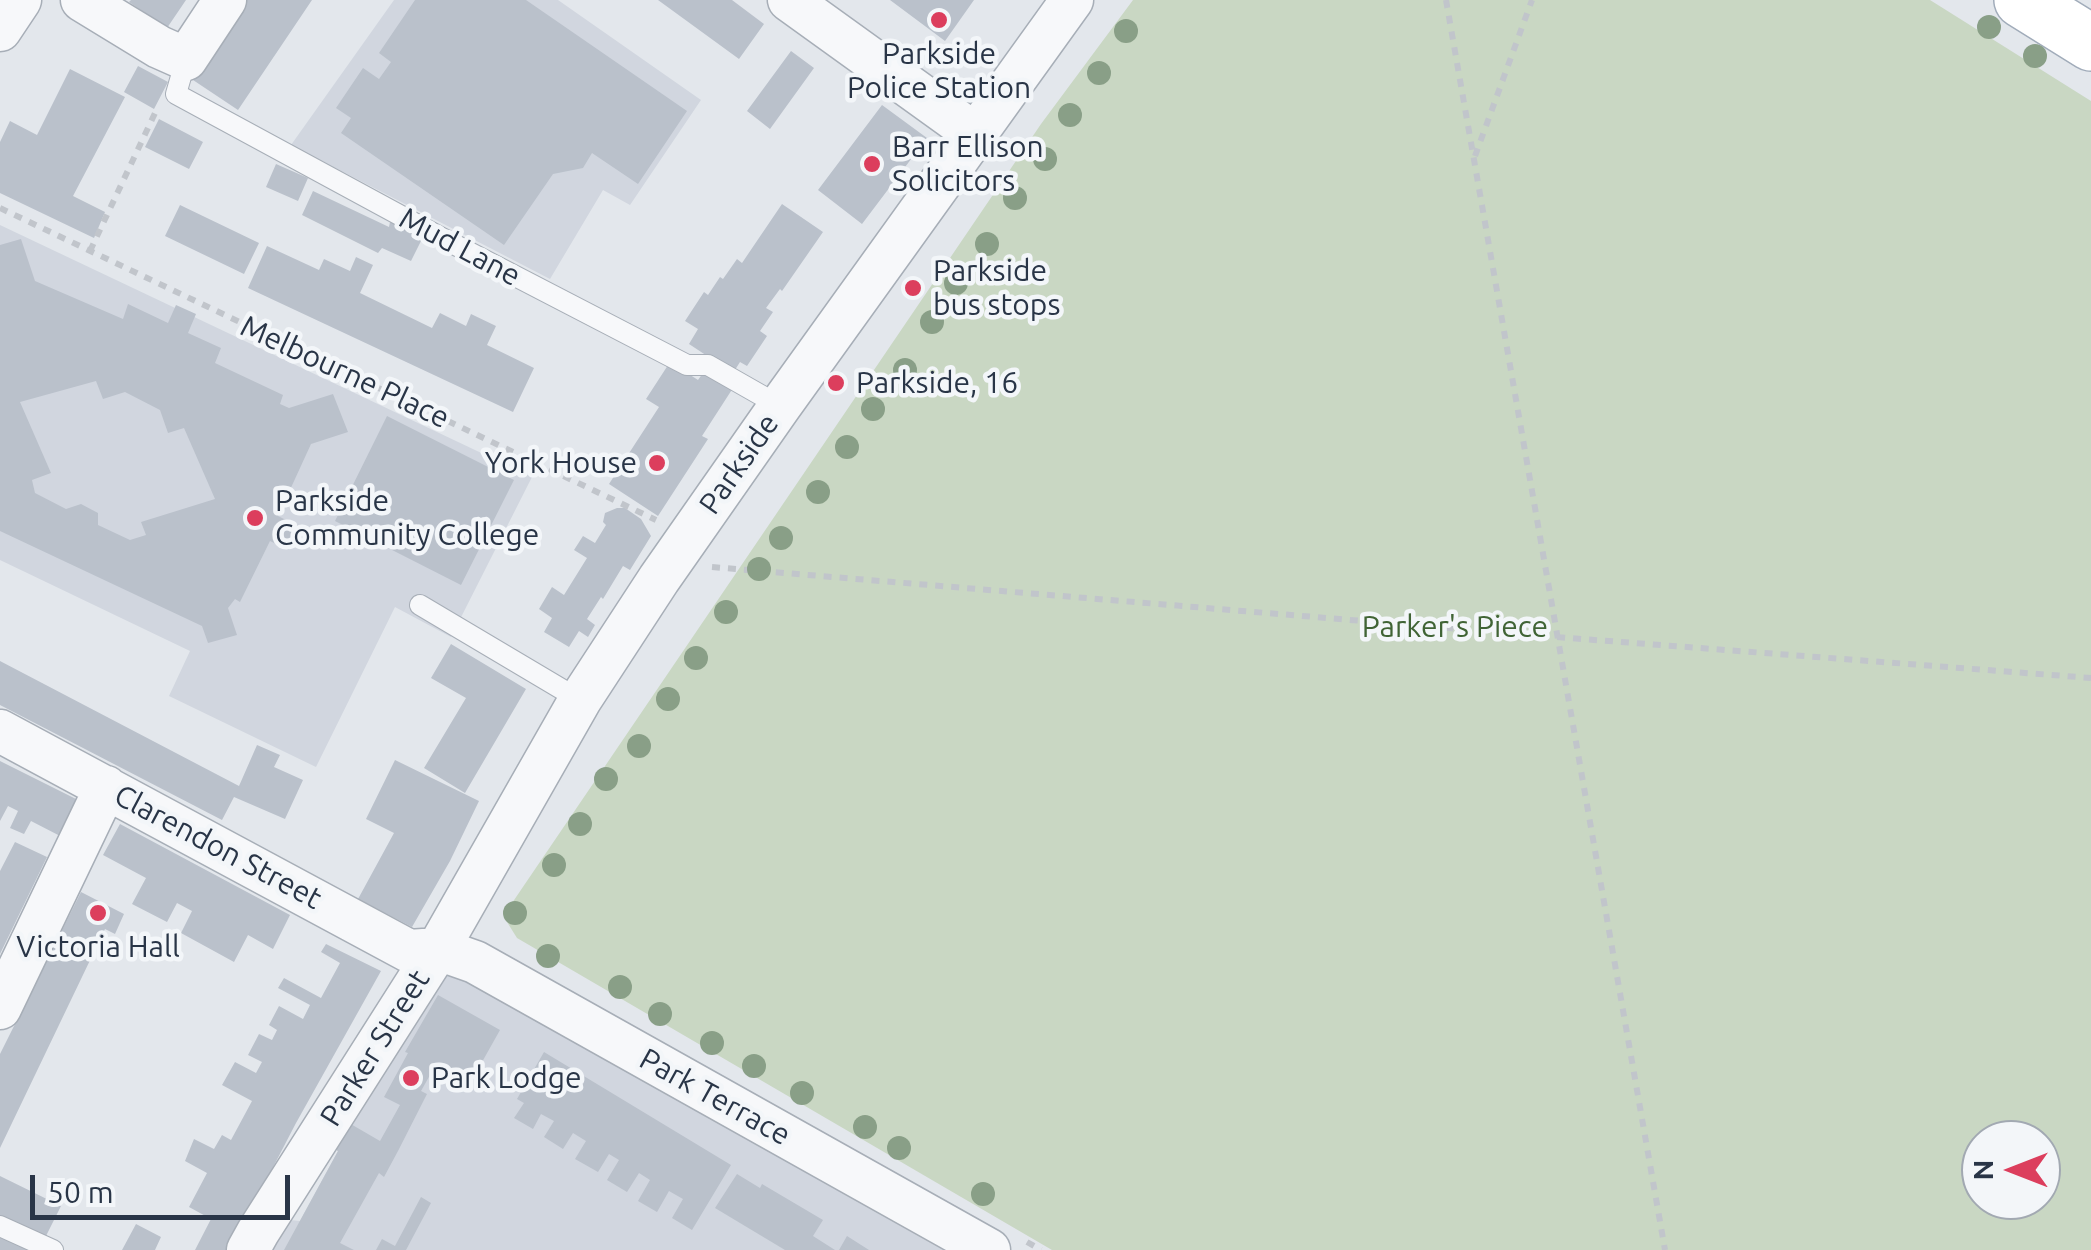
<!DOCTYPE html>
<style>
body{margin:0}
#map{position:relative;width:2091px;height:1250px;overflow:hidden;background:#e3e7ec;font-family:Ubuntu,sans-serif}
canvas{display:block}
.north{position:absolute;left:1961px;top:1120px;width:100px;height:100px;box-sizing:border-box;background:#f3f6f9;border:2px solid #a2a9b2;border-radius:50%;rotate:270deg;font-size:28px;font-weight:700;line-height:40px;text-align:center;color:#293547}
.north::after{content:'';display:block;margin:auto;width:35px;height:45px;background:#dc3e5d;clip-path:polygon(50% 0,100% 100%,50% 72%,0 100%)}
.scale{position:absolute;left:30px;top:1175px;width:260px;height:45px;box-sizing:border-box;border:5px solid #293547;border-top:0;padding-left:12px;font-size:30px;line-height:35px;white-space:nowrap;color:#293547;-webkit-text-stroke:8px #f3f6f9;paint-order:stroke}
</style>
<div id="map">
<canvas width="2091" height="1250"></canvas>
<div class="north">N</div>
<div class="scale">50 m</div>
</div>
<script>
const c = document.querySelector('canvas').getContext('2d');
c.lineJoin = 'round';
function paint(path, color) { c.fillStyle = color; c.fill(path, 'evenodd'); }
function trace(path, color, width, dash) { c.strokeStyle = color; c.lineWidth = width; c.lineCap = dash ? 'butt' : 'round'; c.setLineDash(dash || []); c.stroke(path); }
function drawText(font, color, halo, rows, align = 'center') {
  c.font = font + ' Ubuntu,sans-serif'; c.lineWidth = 9; c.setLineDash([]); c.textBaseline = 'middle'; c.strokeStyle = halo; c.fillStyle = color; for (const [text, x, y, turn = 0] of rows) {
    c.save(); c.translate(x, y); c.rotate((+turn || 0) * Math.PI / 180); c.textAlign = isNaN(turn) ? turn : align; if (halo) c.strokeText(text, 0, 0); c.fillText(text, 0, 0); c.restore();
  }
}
paint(new Path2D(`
 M394 0H558L701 100 630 205 603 190 550 279 291 145Z
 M0 225 532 477 451 637 395 607 316 767 169 696 190 651 0 560Z
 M441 966 829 1180 944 1250H268L290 1220 300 1221 338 1151 334 1148Z`), '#d1d6df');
paint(new Path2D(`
 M1133 0H1930L2091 101V1250H1052L517 938 507 922 510 906 1041 124ZM1981 1140H2041V1200H1981Z`), '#c9d7c3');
paint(new Path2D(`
 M131 0H186L167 28 129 2Z
 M243 0H312L238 110 190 78Z
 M415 0H526L687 111 638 184 592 153 583 168 553 174 504 245 341 133 351 118 336 108 363 68 379 79 391 62 379 53Z
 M658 0H732L764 24 739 59Z
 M890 0H974L945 41Z
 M791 51 814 68 770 129 747 111Z
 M138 66 168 82 154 109 124 92Z
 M70 69 125 97 73 196 105 212 94 238 0 193V142L10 121 37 135Z
 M882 105 927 138 862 224 818 190Z
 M159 119 203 142 189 169 145 147Z
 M276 164 308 178 298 201 266 187Z
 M313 191 389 227 390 222 423 237 411 261 382 248 378 253 302 215Z
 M782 204 823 232 782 291 780 289 766 308 773 312 760 331 767 336 747 366 740 362 733 373 689 344 698 329 685 321 704 292 708 295 720 277 723 279 737 259 742 263Z
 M180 205 259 243 244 274 165 236Z
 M21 239 35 281 123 319 128 304 168 323 176 305 196 314 188 333 221 348 215 363 283 395 280 404 289 408 333 394 348 432 311 444 278 516 300 527 289 550 270 541 240 602 235 599 228 608 237 635 208 643 202 626 0 531V245ZM96 381 103 399 125 392 160 410 168 433 184 428 215 499 141 522 146 535 130 540 98 525V513L81 504 66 509 35 493 32 480 51 473 20 402Z
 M267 246 319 270 324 259 350 271 356 257 373 265 360 293 432 328 440 313 466 326 471 314 496 326 487 345 534 368 513 412 248 288Z
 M670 362 698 380 705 370 733 388 702 436 708 439 658 516 609 484 659 407 646 399Z
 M387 416 514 480 461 585 335 521Z
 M617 508H625L641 519 651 536 630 570 623 566 603 599 601 597 587 619 595 625 588 637 579 631 569 647 544 632 552 618 539 609 552 587 564 595 587 558 574 550 583 536 595 543 606 525 603 522 605 513Z
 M451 644 526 689 465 793 424 768 466 698 431 678Z
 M0 661 239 786 257 745 280 755 274 767 303 780 285 819 234 797 222 820 0 705Z
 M395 760 479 801 450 861 412 927 358 899 394 833 366 819Z
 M0 761 82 802 64 838 31 821 24 834 10 828 18 811 8 806 0 821Z
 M120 824 290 915 273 949 248 935 234 962 181 933 192 911 177 903 167 922 132 904 146 878 103 855Z
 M15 842 47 857 0 954V871Z
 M81 892 124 914 115 934 105 929 0 1148V1054Z
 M326 944 381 971 296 1123 230 1250H195L211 1219 189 1207 207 1173 185 1161 194 1139 214 1149 222 1135 231 1140 252 1101 222 1085 235 1062 256 1073 262 1062 248 1055 259 1034 272 1040 277 1030 269 1025 279 1006 303 1019 310 1005 278 988 284 978 321 998 340 963 321 952Z
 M438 995 500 1030 468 1087 434 1068 421 1091 427 1094 398 1151 384 1177 379 1173 340 1243 354 1250H284L338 1151 333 1148 349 1123 380 1141 400 1105 384 1097 408 1053 405 1052Z
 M544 1052 731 1165 692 1230 672 1218 683 1199 669 1191 657 1212 638 1201 650 1180 639 1173 627 1192 607 1180 619 1160 609 1154 598 1172 575 1159 586 1141 573 1133 563 1149 544 1137 554 1121 541 1114 533 1129 514 1118 524 1103 517 1099Z
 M737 1174 760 1188 762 1184 823 1220 813 1236 835 1250H785L715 1208Z
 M0 1176 61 1206 45 1238 29 1250H0Z
 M421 1197 431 1203 406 1250H376L382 1239 395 1246Z
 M136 1224 161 1237 155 1250H122Z
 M847 1236 869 1250H839Z`), '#bac1cb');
const service = new Path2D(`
 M186 59 176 94 440 237 687 365H708L780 406
 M420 605 580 700
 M0 1226 53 1250`);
const minor = new Path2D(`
 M82 0 159 47 186 59 225 0
 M789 0 975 134
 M0 30 20 0
 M0 731 409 951 438 949 475 962 989 1250
 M0 1008 106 787
 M248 1250 258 1232 438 949 580 700 659 579 780 406 1072 0`);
const primary = new Path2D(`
 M2022 0 2091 43`);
trace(service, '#a7aeb7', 22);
trace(minor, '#a7aeb7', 45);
trace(primary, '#a1acba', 58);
trace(new Path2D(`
 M1446 0 1665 1250
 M1475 156 1532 0
 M0 208 656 520
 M90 251 156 111
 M712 567 1556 637 2091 678
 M1027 1242 1041 1250`), '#c1c5cb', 6, [8, 8]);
trace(service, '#f7f8fa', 20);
trace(minor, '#f7f8fa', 42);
trace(primary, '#fff', 55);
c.fillStyle = '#899f87';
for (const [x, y] of [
 [1989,27],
 [1126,31],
 [2035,56],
 [1099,73],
 [1070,115],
 [1045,159],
 [1015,198],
 [987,244],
 [956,283],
 [932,322],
 [905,370],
 [873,409],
 [847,447],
 [818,492],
 [781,538],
 [759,569],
 [726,612],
 [696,658],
 [668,699],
 [639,746],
 [606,779],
 [580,824],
 [554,865],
 [515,913],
 [548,956],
 [620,987],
 [660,1014],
 [712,1043],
 [754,1066],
 [802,1093],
 [865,1127],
 [899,1148],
 [983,1194]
]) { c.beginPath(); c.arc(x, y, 12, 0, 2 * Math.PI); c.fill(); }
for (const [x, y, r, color] of [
 [939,20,10,"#dc3e5d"],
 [872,164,10,"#dc3e5d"],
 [913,288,10,"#dc3e5d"],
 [836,383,10,"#dc3e5d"],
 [657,463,10,"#dc3e5d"],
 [255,518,10,"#dc3e5d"],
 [98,913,10,"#dc3e5d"],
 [411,1078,10,"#dc3e5d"]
]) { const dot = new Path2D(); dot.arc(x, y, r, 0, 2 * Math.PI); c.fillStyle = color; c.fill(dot); trace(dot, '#f3f6f9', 4); }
drawText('30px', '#293547', '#f3f6f9', [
 ["Parkside",939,54,"center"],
 ["Police Station",939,88,"center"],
 ["Barr Ellison",892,147],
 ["Solicitors",892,181],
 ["Parkside",933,271],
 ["bus stops",933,305],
 ["Parkside, 16",856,383],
 ["York House",637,463,"right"],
 ["Parkside",275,501],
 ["Community College",275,535],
 ["Victoria Hall",98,947,"center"],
 ["Park Lodge",431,1078]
], 'left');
drawText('30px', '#293547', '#f3f6f9', [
 ["Mud Lane",460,247,28],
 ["Melbourne Place",345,372,25],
 ["Parkside",739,464,-55],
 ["Clarendon Street",218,847,28],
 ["Parker Street",375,1048,-58],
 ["Park Terrace",715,1097,29]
]);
drawText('30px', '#406435', '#f3f6f9', [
 ["Parker's Piece",1455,627]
]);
</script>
